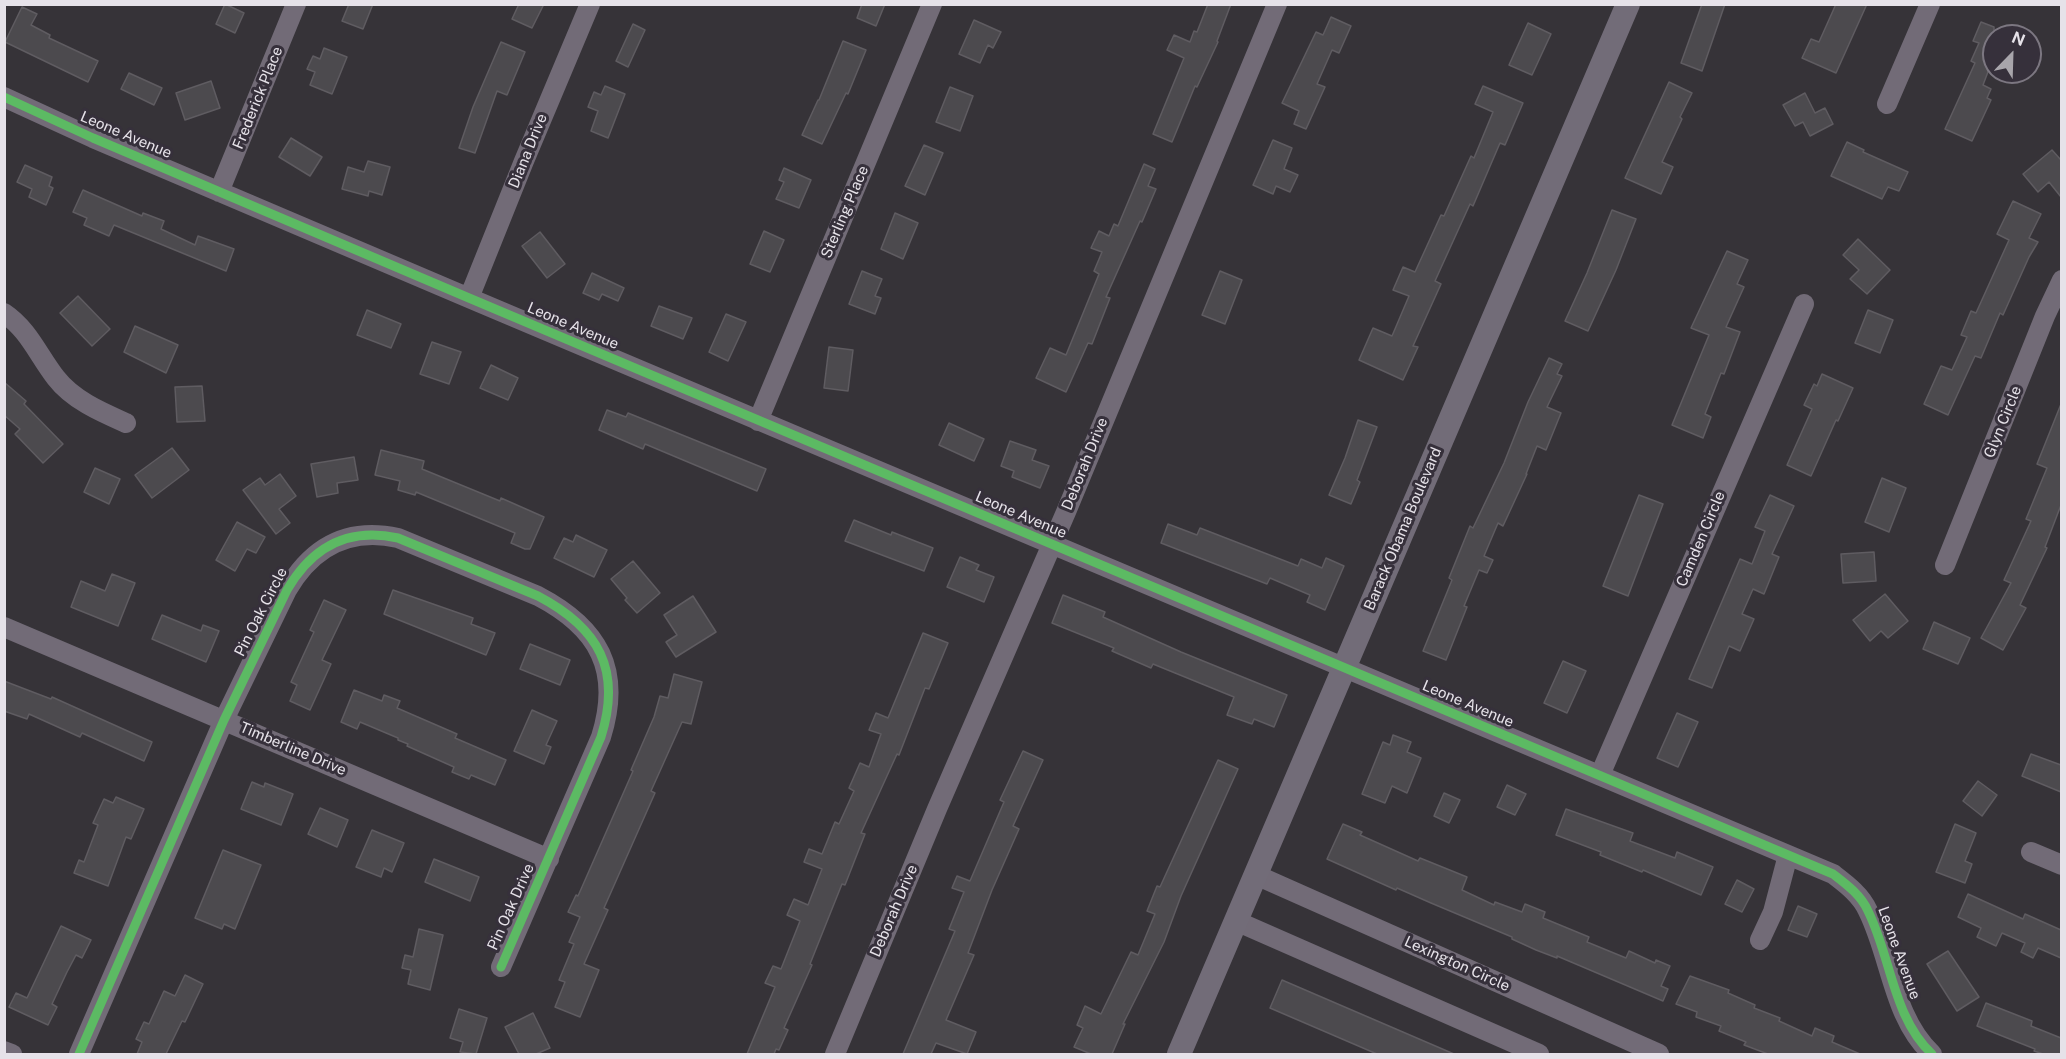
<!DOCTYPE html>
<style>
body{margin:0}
#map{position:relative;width:2066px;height:1059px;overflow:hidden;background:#363338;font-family:"Public Sans",sans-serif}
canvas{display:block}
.frame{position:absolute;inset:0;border:6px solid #e6e2e9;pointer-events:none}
.north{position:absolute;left:1982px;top:24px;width:60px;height:60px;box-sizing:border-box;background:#36303b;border:2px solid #7c7781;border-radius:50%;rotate:23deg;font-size:16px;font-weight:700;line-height:24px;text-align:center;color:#e6e2e9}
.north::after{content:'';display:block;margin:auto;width:21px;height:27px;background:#a8a5ab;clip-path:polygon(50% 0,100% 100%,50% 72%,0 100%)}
</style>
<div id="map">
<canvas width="2066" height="1059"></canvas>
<div class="frame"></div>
<div class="north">N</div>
</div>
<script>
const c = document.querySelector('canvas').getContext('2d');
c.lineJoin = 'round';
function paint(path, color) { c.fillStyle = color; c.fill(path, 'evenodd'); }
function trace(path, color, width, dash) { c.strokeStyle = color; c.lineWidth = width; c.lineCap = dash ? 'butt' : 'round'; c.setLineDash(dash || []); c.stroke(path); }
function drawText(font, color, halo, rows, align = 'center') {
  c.font = font + ' "Public Sans",sans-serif'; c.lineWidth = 6; c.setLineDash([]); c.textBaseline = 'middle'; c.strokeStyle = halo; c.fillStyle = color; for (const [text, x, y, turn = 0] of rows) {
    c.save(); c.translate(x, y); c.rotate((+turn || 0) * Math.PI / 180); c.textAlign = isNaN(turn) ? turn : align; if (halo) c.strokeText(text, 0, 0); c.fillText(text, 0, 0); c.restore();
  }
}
const building = new Path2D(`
 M225 4 244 13 235 33 216 24Z
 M349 4H373L363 29 342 21Z
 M519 4H544L532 28 512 19Z
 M862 4H885L876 26 857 18Z
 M1208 4H1231L1217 41 1218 42 1197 87 1195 86 1172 142 1153 134 1184 58 1167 50 1174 35 1190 42 1194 31 1197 32Z
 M1702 4H1725L1702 71 1681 63Z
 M1836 4H1867L1836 73 1802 58 1811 39 1819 42Z
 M22 7 37 14 31 25 50 35 49 38 98 61 88 82 5 42Z
 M1331 17 1351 26 1339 53 1332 50 1317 84 1325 87 1306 129 1294 124 1299 111 1282 103 1316 32 1323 35Z
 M974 20 1001 32 993 48 988 45 980 63 959 54Z
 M1981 22 1994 27V56L1983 85 1991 89 1987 98 1991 100 1972 141 1945 129 1975 63 1971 61 1979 43 1973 41Z
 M1528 23 1551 34 1532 75 1509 65Z
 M633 24 645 30 628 67 616 61Z
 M843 41 866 50 848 94 846 93 822 144 802 135 818 100H819Z
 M501 42 525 52 507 95 497 91 475 153 459 148 473 107Z
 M324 48 347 57 332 94 310 85 315 72 307 69 313 56 320 59Z
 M129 73 162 88 154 105 121 89Z
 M211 81 220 108 185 120 176 93Z
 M1669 82 1692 93 1680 117 1682 119 1662 162 1673 167 1661 194 1625 178Z
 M605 86 625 94 608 138 591 131 598 111 588 107 594 92 601 95Z
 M1483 86 1523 103 1505 145 1500 143 1473 206 1470 204 1435 281 1441 284 1413 346 1418 347 1403 380 1359 360 1373 328 1392 336 1409 296 1393 290 1403 267 1415 272 1441 215 1444 216 1471 156 1474 158 1493 112 1475 104Z
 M950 87 973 96 960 131 936 122Z
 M1805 93 1815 113 1825 108 1833 124 1810 136 1803 122 1795 126 1783 105Z
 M291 138 322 157 310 176 279 157Z
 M1273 140 1292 148 1284 169 1298 175 1290 192 1276 186 1273 194 1253 185Z
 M1847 142 1864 150 1863 152 1908 172 1899 191 1888 187 1882 199 1831 176Z
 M924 145 943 153 925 195 905 186Z
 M2052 150 2061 160V197L2049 182 2038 192 2023 174Z
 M368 161 390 167 382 195 369 191 368 196 342 189 348 167 364 172Z
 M1144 164 1155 169 1148 186 1156 189 1142 222 1140 221 1106 297 1110 298 1092 344 1088 343 1066 392 1036 378 1050 348 1066 355 1099 274 1094 271 1102 252 1091 248 1099 231 1109 236 1114 224 1118 226Z
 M25 165 52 177 49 186 53 188 46 205 29 197 32 189 17 182Z
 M784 168 811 180 799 208 776 199 784 182 779 180Z
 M83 190 142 216 143 213 164 221 161 229 195 245 198 236 234 249 226 271 114 225 109 236 84 225 87 218 73 212Z
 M2013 201 2041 214 2029 238 2038 242 2029 257 2003 315 2000 313 1981 358 1975 356 1948 415 1924 404 1941 366 1952 370 1967 337 1961 335 1971 311 1976 313 2009 240 1997 234Z
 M1612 210 1636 219 1616 270 1588 331 1565 321 1587 273Z
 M895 213 918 223 903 259 881 249Z
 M764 231 784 240 770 272 750 264Z
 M540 232 565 264 547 278 522 246Z
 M1858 239 1890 270 1867 294 1850 279 1859 270 1843 255Z
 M1727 251 1748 260 1737 284 1744 287 1726 327 1740 332 1724 374 1721 373 1705 414 1711 417 1703 438 1672 425 1709 335 1691 328Z
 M862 271 882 279 875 296 881 298 875 314 849 304Z
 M1220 271 1242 280 1225 324 1202 315Z
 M592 273 624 288 618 301 602 294 599 300 583 293Z
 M78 296 110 329 92 346 60 313Z
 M659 306 692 318 683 339 651 326Z
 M367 310 401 324 391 348 357 335Z
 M1868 310 1893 320 1880 353 1855 343Z
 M726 314 746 322 728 361 709 352Z
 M135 326 178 345 166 373 124 352Z
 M432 342 461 352 449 384 420 374Z
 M829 347 853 350 848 391 824 388Z
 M1549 358 1562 364 1557 374 1562 376 1547 407 1561 413 1546 450 1537 446 1526 474H1527L1503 526 1498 523 1484 556 1493 560 1487 573 1479 570 1464 606 1467 607 1446 660 1423 651 1452 580 1449 578 1470 526 1473 528 1504 463 1528 402Z
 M491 365 518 378 508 400 480 388Z
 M1822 374 1853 388 1838 421 1836 420 1811 476 1787 465 1812 409 1804 405 1814 384 1817 386Z
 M4 382 26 401 24 404 63 444 43 463 15 434 20 429 4 415Z
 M202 386 205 421 177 422 175 387Z
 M2061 404V505L2045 547 2047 548 2020 605 2026 608 2003 650 1981 638 2011 583 2004 580 2031 521 2026 519 2047 468 2037 464Z
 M607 410 626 417 628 413 766 469 757 491 645 444 643 449 599 430Z
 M1358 420 1377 427 1357 480 1360 482 1351 504 1329 495 1345 458Z
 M949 423 984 439 974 461 939 445Z
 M1010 441 1036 450 1032 460 1049 466 1040 488 1012 477 1014 471 1001 466Z
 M172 448 189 470 152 498 135 475Z
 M381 450 424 461 422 469 500 501 501 498 544 517 530 549H525L511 543 515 533 416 492 415 495 398 490 400 481 375 475Z
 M354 457 358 480 337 483 338 493 317 497 311 464Z
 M95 468 120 479 109 504 84 492Z
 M280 474 296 496 279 509 290 523 276 534 243 490 260 478 265 485Z
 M1882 478 1906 488 1889 532 1865 522Z
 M1639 495 1663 504 1628 596 1603 586Z
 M1770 495 1794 506 1772 554 1779 557 1764 594 1753 589 1742 614 1754 619 1740 651 1729 646 1712 688 1689 679 1740 559 1752 564 1765 531 1755 527Z
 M854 520 891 535 892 532 933 548 924 571 845 541Z
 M237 522 265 537 256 553 247 549 235 571 216 560Z
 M1168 524 1197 535 1200 528 1298 566 1301 559 1322 568 1326 558 1344 566 1325 610 1307 602 1310 595 1270 578 1267 584 1161 543Z
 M576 535 607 550 594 577 554 558 564 538 573 542Z
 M1874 552 1876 581 1843 583 1841 554Z
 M960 557 979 565 976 570 994 577 984 602 947 587Z
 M633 561 660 593 637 613 625 600 627 598 611 579Z
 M112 574 135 583 118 626 71 607 81 581 105 591Z
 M393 590 473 618 471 624 495 633 486 655 384 614Z
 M1885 594 1908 621 1888 638 1881 631 1870 641 1853 620Z
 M1063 595 1105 612 1103 617 1181 652 1287 695 1274 727 1254 719 1252 724 1227 715 1234 697 1153 664 1151 668 1112 651 1114 648 1052 623Z
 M693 596 716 632 676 657 666 642 677 635 664 615Z
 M324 600 346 610 322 660 331 664 310 710 290 701 297 685 291 682 314 632 310 630Z
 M162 615 201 631 203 625 219 631 206 662 152 639Z
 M1934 622 1970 638 1958 664 1923 649Z
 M923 633 948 643 929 689 925 688 899 755 897 754 861 833 865 834 845 885 842 884 810 964 812 965 784 1028 788 1030 779 1050 776 1049 774 1054H747L775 987 765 983 773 966 781 969 800 921 787 915 794 899 808 905 822 869 804 862 809 849 822 854 835 822 839 824 854 791 849 788 860 763 869 767 881 734 869 730 876 713 888 718Z
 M530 644 570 660 560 685 520 669Z
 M1563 661 1586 671 1567 713 1544 703Z
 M674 674 702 682 691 724 682 722 651 791 655 793 604 908 608 910 584 964 599 970 580 1017 555 1007 565 982 559 980 574 944 569 942 580 917 568 912 576 895 578 896 633 771 631 770 654 717 660 696 668 698Z
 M4 681 51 699 52 697 152 742 144 761 82 733 80 737 29 714 27 719 4 711Z
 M354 690 382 701 384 695 400 701 397 708 457 734 455 738 506 760 495 785 471 775 469 779 452 772 454 767 407 746 408 744 398 740V738L360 722 357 729 341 722Z
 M532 710 557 721 546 745 551 747 544 764 514 751Z
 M1677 713 1698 722 1678 767 1657 758Z
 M1393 735 1411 742 1407 752 1421 758 1407 793 1392 786 1385 803 1362 794 1383 742 1390 745Z
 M1023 751 1043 760 1013 826 1019 829 992 890 968 953 974 955 946 1020 976 1032 967 1054 936 1043 931 1054H903L955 931 949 929 964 892 952 888 957 876 970 881 1004 802 1000 800Z
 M2031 754 2061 765V792L2022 776Z
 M1218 760 1238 769 1181 896 1164 942 1123 1024H1125L1112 1054H1091L1074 1047 1083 1028 1077 1025 1085 1006 1101 1014 1131 952 1138 955 1155 914 1147 911 1157 886 1160 887Z
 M1978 781 1997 795 1982 816 1963 801Z
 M252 782 264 787 265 783 293 794 281 825 241 809Z
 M1507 785 1526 794 1515 815 1497 807Z
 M1444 793 1460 800 1449 823 1434 816Z
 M116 797 144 809 131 839 126 837 108 886 74 873 79 860 84 862 98 825 93 823 104 799 113 803Z
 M320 808 348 820 337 847 308 834Z
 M1566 809 1633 833 1630 841 1675 858 1677 852 1713 867 1701 895 1643 870 1642 872 1600 855 1601 852 1556 835Z
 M1343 824 1362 832 1360 835 1418 861 1420 858 1467 877 1462 890 1494 905 1495 902 1522 912 1525 904 1545 912 1543 918 1589 937 1587 942 1626 958 1629 951 1655 963 1656 960 1670 966 1661 986 1668 989 1663 1001 1557 956V958L1536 950 1512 939V937L1431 903 1397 888 1396 890 1327 859Z
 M1955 824 1976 833 1965 861 1972 864 1965 883 1936 872Z
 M372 830 404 843 392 872 384 868 381 877 356 867Z
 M223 850 261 865 235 929 224 924 222 929 195 918Z
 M434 859 479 877 470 901 425 882Z
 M1737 880 1754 889 1742 912 1725 904Z
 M1968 894 2023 919 2025 914 2061 930V958L2038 948 2033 958 2021 952 2025 943 2002 933 1996 946 1977 937 1981 928 1958 917Z
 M1798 906 1817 914 1807 937 1788 930Z
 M61 926 91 940 82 958 76 955 67 972 52 1004 57 1007 48 1025 9 1007 16 993 27 998Z
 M419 929 443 935 430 990 408 984 411 970 402 968 405 955 413 957Z
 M1948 951 1979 997 1957 1011 1927 964Z
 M185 975 203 984 185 1022 182 1021 166 1054H137L142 1042 136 1039 144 1022 149 1024 164 991 175 996Z
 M1690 976 1729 990 1728 993 1755 1005 1754 1008 1780 1018 1779 1021 1812 1036 1815 1028 1834 1036 1832 1042 1860 1054H1768L1744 1045 1746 1042 1719 1031 1721 1026 1696 1017 1697 1012 1676 1004Z
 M1282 980 1454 1054H1377L1270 1008Z
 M1986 1003 2032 1021 2031 1026 2061 1038V1054H2043L2034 1051 2035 1049 1977 1026Z
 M459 1009 487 1018 476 1054 460 1052 463 1042 450 1038Z
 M533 1013 550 1048 536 1054H519L505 1027Z`);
paint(building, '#4c4a4e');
trace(building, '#5f5c61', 1.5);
trace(new Path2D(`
 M4 97 93 138 469 298 1833 874C1846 884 1861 895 1868 911 1891 957 1893 1018 1932 1054
 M1887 104 1930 4
 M219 192 296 4
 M469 298 524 161 590 4
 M4 313C29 330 38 355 56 378 73 400 101 412 126 423
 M758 421 932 4
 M1945 565 2045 316 2062 280
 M4 627 549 859
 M1600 775 1804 304
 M2031 852 2062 865
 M1256 875 1659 1054
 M1236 921 1539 1054
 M1760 940 1773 912 1788 855
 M4 1051 12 1054
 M79 1054 224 720 287 590C312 547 348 527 398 538L538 596C599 628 622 670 601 737L501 967
 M835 1054 937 809 1066 512 1277 4`), '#726b77', 20);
trace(new Path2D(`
 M1179 1054 1628 4`), '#726c78', 24);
trace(new Path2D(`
 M4 97 93 138 469 298 1833 874C1846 884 1861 895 1868 911 1891 957 1893 1018 1932 1054
 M79 1054 224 720 287 590C312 547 348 527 398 538L538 596C599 628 622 670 601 737L501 967`), '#5cba63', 9);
drawText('15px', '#e6e2e9', '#36303b', [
 ["Frederick Place",258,98,-68],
 ["Leone Avenue",126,135,23],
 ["Diana Drive",528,151,-68],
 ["Sterling Place",845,212,-67],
 ["Leone Avenue",573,326,23],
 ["Glyn Circle",2003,422,-68],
 ["Deborah Drive",1085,464,-68],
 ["Leone Avenue",1021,515,23],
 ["Barack Obama Boulevard",1403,529,-67],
 ["Camden Circle",1701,539,-67],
 ["Pin Oak Circle",261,612,-63],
 ["Leone Avenue",1468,704,23],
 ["Timberline Drive",293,749,23],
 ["Pin Oak Drive",511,907,-66],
 ["Deborah Drive",894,911,-67],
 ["Leone Avenue",1899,953,70],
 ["Lexington Circle",1457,964,24]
]);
</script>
